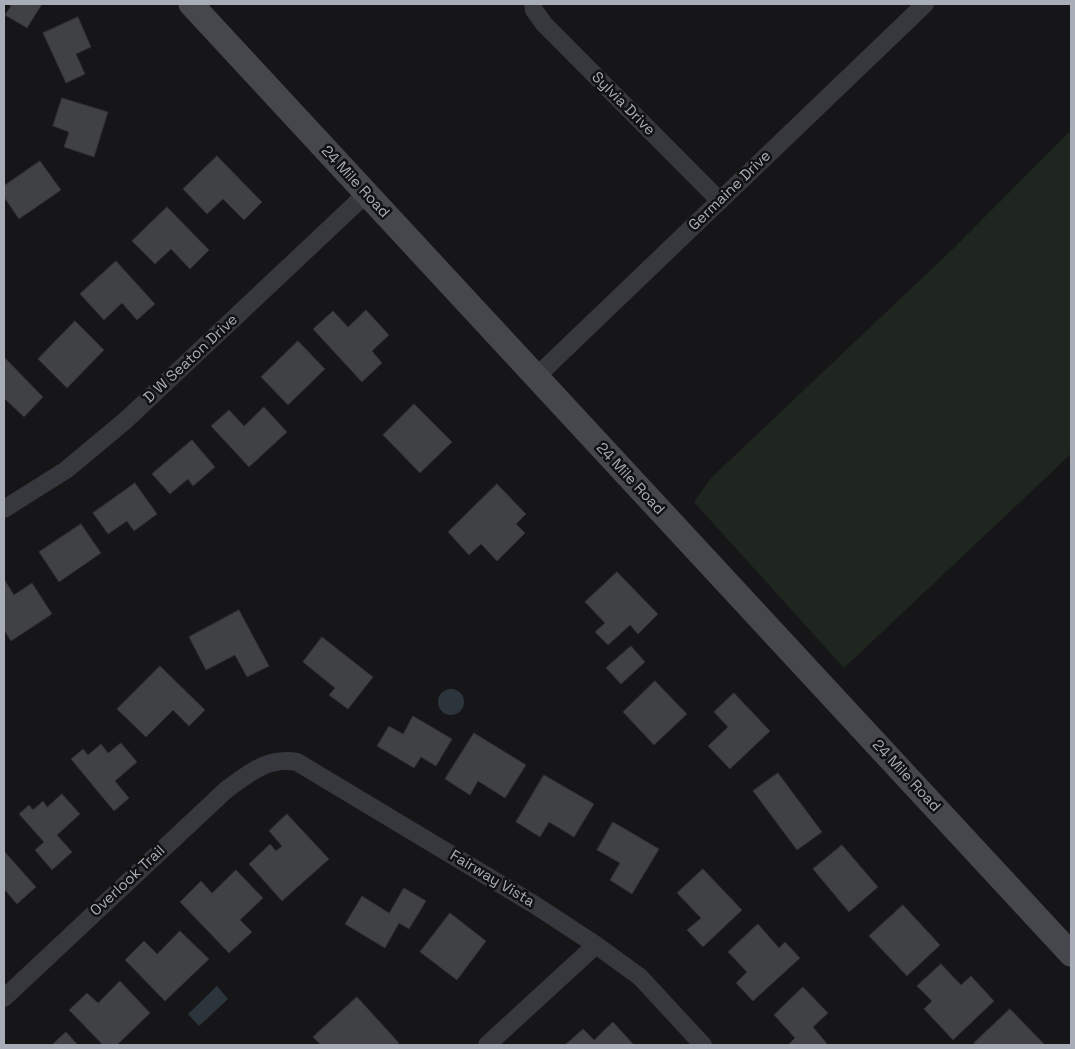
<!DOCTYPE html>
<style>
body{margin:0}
#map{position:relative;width:1075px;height:1049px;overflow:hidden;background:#161618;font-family:"Space Grotesk",sans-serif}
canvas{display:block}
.frame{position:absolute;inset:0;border:5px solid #a8adb8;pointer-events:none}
</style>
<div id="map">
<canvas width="1075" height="1049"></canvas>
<div class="frame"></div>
</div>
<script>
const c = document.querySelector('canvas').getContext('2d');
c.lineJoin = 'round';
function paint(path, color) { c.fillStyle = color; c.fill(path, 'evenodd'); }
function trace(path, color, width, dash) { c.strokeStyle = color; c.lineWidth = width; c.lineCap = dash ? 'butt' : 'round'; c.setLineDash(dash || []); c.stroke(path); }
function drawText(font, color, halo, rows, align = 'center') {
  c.font = font + ' "Space Grotesk",sans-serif'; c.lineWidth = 5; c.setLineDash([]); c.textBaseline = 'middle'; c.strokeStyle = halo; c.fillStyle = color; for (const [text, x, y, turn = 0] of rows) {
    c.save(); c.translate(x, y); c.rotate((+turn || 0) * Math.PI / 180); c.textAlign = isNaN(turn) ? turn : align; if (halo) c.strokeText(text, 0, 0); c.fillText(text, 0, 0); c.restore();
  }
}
paint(new Path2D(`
 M1071 130V454L844 668 694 502 711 478 956 246Z`), '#1e261f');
paint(new Path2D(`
 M438 702a13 13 0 1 1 26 0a13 13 0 1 1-26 0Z
 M217 986 228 999 199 1026 188 1014Z`), '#2c353c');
const building = new Path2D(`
 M8 4H42L27 28 5 15 11 6Z
 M78 17 91 47 76 54 85 74 66 83 43 33Z
 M62 98 108 112 94 157 64 147 69 132 53 126Z
 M217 156 262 202 244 220 223 199 207 214 183 189Z
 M40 161 61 190 19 219 4 197V186Z
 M167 207 209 250 190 269 171 249 155 264 132 241Z
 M116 261 155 304 137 320 122 303 104 320 80 294Z
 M366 310 389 335 372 351 382 363 362 382 313 329 333 311 348 327Z
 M75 321 104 350 67 388 38 359Z
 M298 341 325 369 288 405 261 377Z
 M4 357 43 397 24 417 4 398Z
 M414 404 452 442 420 473 383 435Z
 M264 407 287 432 249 467 211 426 229 410 244 426Z
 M192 440 215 467 193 486 188 479 170 494 152 474Z
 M135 483 157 514 134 531 127 521 108 534 93 513Z
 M497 484 526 514 516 524 525 533 497 561 481 544 469 555 448 532Z
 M81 524 101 553 59 582 39 552Z
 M617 572 658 614 638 634 630 625 608 645 595 632 605 623 585 602Z
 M4 579 14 595 32 583 52 614 11 641 4 630Z
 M239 610 269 666 247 677 235 655 206 670 189 637Z
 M322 637 373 677 348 709 329 695 335 688 303 662Z
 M631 646 645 662 621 684 606 668Z
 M160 666 205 710 189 726 173 710 146 737 117 709Z
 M655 681 687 714 654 745 623 712Z
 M734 693 770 731 730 769 708 746 728 727 714 712Z
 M413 716 452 739 436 766 421 757 414 768 377 746 389 726 403 734Z
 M474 733 526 765 505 798 478 781 470 795 445 779Z
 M121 743 137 762 115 781 129 798 114 811 71 759 83 749 88 755 101 744 108 753Z
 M778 773 822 832 797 850 753 791Z
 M544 775 594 804 574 837 549 822 540 837 516 822Z
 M62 794 80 814 57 835 72 852 52 870 35 850 44 842 19 814 29 805 33 810 43 801 47 807Z
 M287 814 329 859 282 901 249 864 270 844 276 851 282 846 269 831Z
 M613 822 659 849 632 894 610 880 620 863 597 850Z
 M842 845 878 887 849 912 813 869Z
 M4 851 36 887 17 904 4 889Z
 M703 869 742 910 703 947 687 930 701 918 677 893Z
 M236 870 263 898 240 920 252 932 229 953 180 902 201 881 212 893Z
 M404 888 426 901 409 929 399 923 385 948 345 924 362 896 389 913Z
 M903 905 940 945 907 976 869 936Z
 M450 913 486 941 457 980 420 952Z
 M758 924 779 948 785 942 800 958 753 1001 736 983 747 972 728 952Z
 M180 931 209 959 165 1001 125 960 144 941 157 954Z
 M941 964 961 985 971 976 994 1001 953 1040 924 1009 932 1001 917 986Z
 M120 981 150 1013 117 1045H103L69 1010 87 993 98 1003Z
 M803 987 828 1013 813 1027 828 1045H788L795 1038 774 1015Z
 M357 997 399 1043 396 1045H321L313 1037Z
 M1010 1009 1045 1045H976L974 1043Z
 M613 1022 634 1045H565L583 1029 594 1040Z
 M66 1032 78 1045H52Z`);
paint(building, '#404145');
trace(building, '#303034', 1);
trace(new Path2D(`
 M533 4 534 10 544 24 720 201
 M536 377 925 4
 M4 509 66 470 126 420 366 194
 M4 998 226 790C249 773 267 757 297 762L535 905 596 945 640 977 703 1045
 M487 1045 596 945`), '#37383d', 18);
trace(new Path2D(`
 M191 4 1071 954`), '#45474d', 25);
drawText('15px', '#a8adb8', '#111113', [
 ["Sylvia Drive",623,104,45],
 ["24 Mile Road",355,182,47],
 ["Germaine Drive",730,191,-44],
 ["D W Seaton Drive",191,359,-43],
 ["24 Mile Road",630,479,47],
 ["24 Mile Road",906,776,47],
 ["Fairway Vista",492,879,31],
 ["Overlook Trail",128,881,-43]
]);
</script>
